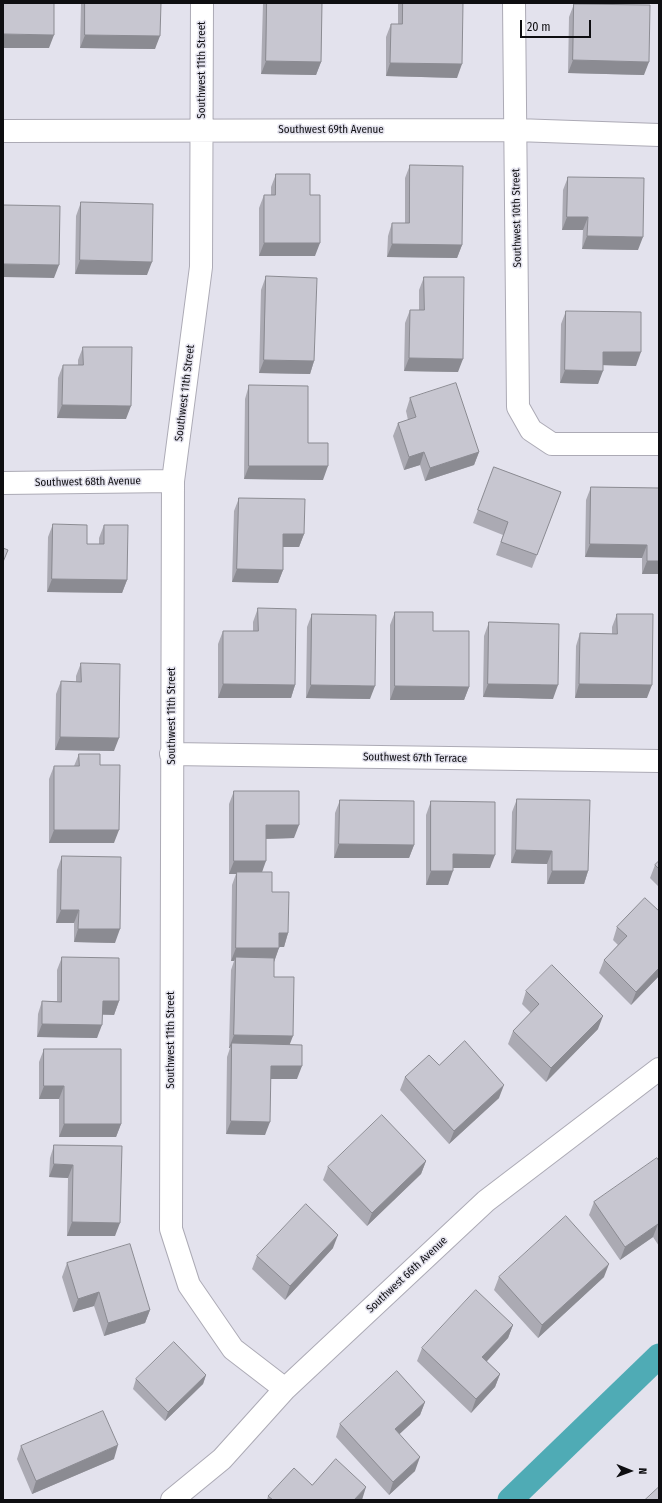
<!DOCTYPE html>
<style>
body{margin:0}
#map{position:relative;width:662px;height:1503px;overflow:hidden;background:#e3e2ed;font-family:"Fira Sans Condensed",sans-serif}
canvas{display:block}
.frame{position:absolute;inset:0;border:4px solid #0e0e11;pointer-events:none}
.north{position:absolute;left:610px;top:1451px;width:40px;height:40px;-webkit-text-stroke:3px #e3e2ed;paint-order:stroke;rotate:91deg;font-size:11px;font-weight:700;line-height:16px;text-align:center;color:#0e0e11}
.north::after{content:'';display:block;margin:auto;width:14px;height:18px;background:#0e0e11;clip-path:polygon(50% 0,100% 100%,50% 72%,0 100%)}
.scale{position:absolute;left:520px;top:20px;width:71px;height:18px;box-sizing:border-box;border:2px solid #0e0e11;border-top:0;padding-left:5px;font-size:12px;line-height:14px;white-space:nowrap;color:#0e0e11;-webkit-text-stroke:3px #e3e2ed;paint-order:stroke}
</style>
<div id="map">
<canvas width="662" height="1503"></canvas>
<div class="frame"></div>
<div class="north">N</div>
<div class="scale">20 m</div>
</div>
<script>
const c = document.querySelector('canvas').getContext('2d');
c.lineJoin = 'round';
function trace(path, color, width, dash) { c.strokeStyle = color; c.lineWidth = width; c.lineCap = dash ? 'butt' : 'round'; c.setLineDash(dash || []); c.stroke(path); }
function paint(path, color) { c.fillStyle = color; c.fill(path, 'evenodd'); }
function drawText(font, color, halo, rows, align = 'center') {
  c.font = font + ' "Fira Sans Condensed",sans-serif'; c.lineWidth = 3; c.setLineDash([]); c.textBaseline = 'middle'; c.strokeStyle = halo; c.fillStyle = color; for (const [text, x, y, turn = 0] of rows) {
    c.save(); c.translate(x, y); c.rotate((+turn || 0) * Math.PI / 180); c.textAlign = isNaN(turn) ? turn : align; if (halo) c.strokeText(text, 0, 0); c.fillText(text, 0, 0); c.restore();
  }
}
trace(new Path2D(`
 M510 1500 659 1356`), '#4fabb5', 25);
const street = new Path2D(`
 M202 3 201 267 173 481 171 1229 189 1285 233 1349 285 1389
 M514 3 518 407 531 430 552 444H659
 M3 131 516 130 659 135
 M3 483 173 481
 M171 754 659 761
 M172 1500 222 1459 285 1389 486 1201 659 1069`);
trace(street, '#acaab5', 24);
trace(street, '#fff', 22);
paint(new Path2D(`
 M81 3H161L155 49 80 48Z
 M263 3H322L321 62 316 75 261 74Z
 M398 3H463L457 78 386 76V37L391 24H398Z
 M574 4 644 75 568 73 569 17Z
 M410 165 462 245 457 258 387 257 388 236 392 223H405V178Z
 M276 174 310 195 315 256H259V208L264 195H271V187Z
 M568 177 638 250 582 249 583 230H562L563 190Z
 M81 202 147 275 75 274 76 216Z
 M266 276 314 361 310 374 259 373 261 290Z
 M424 277 458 372 404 371 405 323 410 310H419V290Z
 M566 311 636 366 603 365 598 384 560 383 561 324Z
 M83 347 126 419 57 418 58 378 63 365H78V360Z
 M249 385 308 443 323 480 244 479 245 399Z
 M410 398 479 452 474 465 425 481 420 465 404 470 393 436 398 423 408 420 406 411Z
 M494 467 561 492 532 568 496 555 503 535 473 523Z
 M591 487 659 488V574H642V558L585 557 586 500Z
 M239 498 304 534 299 547H283V570L278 583 232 582 234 511Z
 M53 524 87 544H99V538L104 525 127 580 122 593 47 592 48 537Z
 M258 608 295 685 291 698H218V644L223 631H253V622Z
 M395 612 433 631 469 687 464 700H390V625Z
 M312 614 370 699 306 698 307 627Z
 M617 614 647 698H575L576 646 580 633 612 634V627Z
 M489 622 553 699 483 697 484 636Z
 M81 663 114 751 55 750 56 694 61 681 76 682V676Z
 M79 754 100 765 114 843H49V779L54 766H74Z
 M234 791 294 838 266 839 262 872 272 892 288 933 284 947H279L274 962V977L290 1044 297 1079H271L265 1135 226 1134 227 1057 230 1048H229L231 970 234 961H231L232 885 236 874H229V804Z
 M517 799 588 871 584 884H547V864L511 863 512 812Z
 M340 800 414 845 409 858H334L335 813Z
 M431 801 490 868H453L448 885H426V815Z
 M62 856 115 943 74 942V923H56L57 870Z
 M659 861V887L650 878 655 865Z
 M645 898 659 976 631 1005 599 973 604 960 618 945 613 940 617 927Z
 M62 957 119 1001 114 1015H102L97 1038 37 1037 38 1014 42 1001H57V970Z
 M526 991 598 1029 546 1082 508 1044 513 1031 531 1013 522 1004Z
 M44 1049 121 1124 116 1137H59V1099H39V1062Z
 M405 1077 499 1098 449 1144 400 1090Z
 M54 1145 122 1146 115 1236H67L68 1178 49 1177 50 1158Z
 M426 1161 421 1174 367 1226 323 1180 328 1167Z
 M659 1161V1246L653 1237 620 1260 589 1215 594 1202Z
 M333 1248 285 1300 252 1269 257 1256Z
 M67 1263 150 1310 145 1323 104 1336 94 1306 73 1312 62 1277Z
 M499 1277H604L538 1338 494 1290Z
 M513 1325 508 1338 486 1361 500 1374 495 1387 471 1413 417 1361 422 1348Z
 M206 1375 203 1384 165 1421 133 1389 136 1379Z
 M425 1402 420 1415 399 1434 415 1471 389 1495 336 1437 340 1424Z
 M21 1446 114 1459 32 1494 17 1459Z
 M312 1485 362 1500H267L268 1496Z`), '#abaab3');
paint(new Path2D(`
 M3 34 54 35 49 48H3Z
 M85 35 160 36 155 49 80 48Z
 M573 60 649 62 644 75 568 73Z
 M266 61 321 62 316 75 261 74Z
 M390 63 462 64 457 78 386 76Z
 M567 217H588L583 230H562Z
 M587 236 643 237 638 250 582 249Z
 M264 243H320L315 256H259Z
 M392 244 462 245 457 258 387 257Z
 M80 260 152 262 147 275 75 274Z
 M3 264 59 265 54 278 3 277Z
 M603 352H641L636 366 598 365Z
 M409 358 463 359 458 372 404 371Z
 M264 360 314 361 310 374 259 373Z
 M565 370 603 371 598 384 560 383Z
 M62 405 131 406 126 419 57 418Z
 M424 452 420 465 404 470 409 457Z
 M479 452 474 465 425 481 430 468Z
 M249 466H328L323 480 244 479Z
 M283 534H304L299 547H278Z
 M590 544 647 545 642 558 585 557Z
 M647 561H659V574H642Z
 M237 569 283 570 278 583 232 582Z
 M52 579 127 580 122 593 47 592Z
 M223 684 295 685 291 698H218Z
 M488 684 558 685 553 699 483 697Z
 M579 684 652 685 647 698H575Z
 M311 685 375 686 370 699 306 698Z
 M395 686 469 687 464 700H390Z
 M60 737 119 738 114 751 55 750Z
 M266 825H299L294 838 261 839Z
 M54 830H119L114 843H49Z
 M339 844 414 845 409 858H334Z
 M516 850 552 851 547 864 511 863Z
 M453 854 495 855 490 868H448Z
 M234 861H266L261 875 237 872 236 874H229Z
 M431 871H453L448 885H426Z
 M552 871H588L584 884H547Z
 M61 910H79L74 923H56Z
 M78 929H120L115 943 74 942Z
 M279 933H288L284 947H274Z
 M236 948H279L274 962 236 957 234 961H231Z
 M659 968V976L631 1005 636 992Z
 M103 1001H119L114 1015 98 1014Z
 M603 1016 598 1029 546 1082 551 1068Z
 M42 1024 102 1025 97 1038 37 1037Z
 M234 1035 293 1036 288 1049 232 1043 230 1048H229Z
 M271 1066H302L297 1079H266Z
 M504 1085 499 1098 449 1144 454 1131Z
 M44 1086H64L59 1099H39Z
 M231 1121 270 1122 265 1135 226 1134Z
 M64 1124H121L116 1137H59Z
 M426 1161 421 1174 367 1226 372 1213Z
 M54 1164 73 1165 68 1178 49 1177Z
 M72 1222 120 1223 115 1236H67Z
 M658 1224 653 1237 620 1260 625 1247Z
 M338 1235 333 1248 285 1300 290 1286Z
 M609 1264 604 1277 538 1338 542 1325Z
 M99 1292 94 1306 73 1312 78 1299Z
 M150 1310 145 1323 104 1336 108 1323Z
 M513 1325 508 1338 478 1371 482 1357Z
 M500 1374 495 1387 471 1413 476 1399Z
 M206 1375 203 1384 165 1421 168 1412Z
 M425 1402 420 1415 390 1443 395 1429Z
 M118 1445 114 1459 32 1494 36 1481Z
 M420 1457 415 1471 389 1495 393 1482Z
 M366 1487 362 1500H354Z`), '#8b8b92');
const building = new Path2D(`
 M3 3H54V35L3 34Z
 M85 3H161L160 36 85 35Z
 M267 3H322L321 62 266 61Z
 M403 3H463L462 64 390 63 391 24H402Z
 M574 4 650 5 649 62 573 60Z
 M410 165 463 166 462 245 392 244V223H409Z
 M276 174H310V195H320V243H264V195H275Z
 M568 177 644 178 643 237 587 236 588 217H567Z
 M81 202 153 204 152 262 80 260Z
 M3 205 60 206 59 265 3 264Z
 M266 276 317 278 314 361 264 360Z
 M424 277H464L463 359 409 358 410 310H424Z
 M566 311 641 312V352H603V371L565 370Z
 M83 347H132L131 406 62 405 63 365H83Z
 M456 383 479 452 430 468 424 452 409 457 398 423 416 417 410 398Z
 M249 385 308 386V443H328V466H249Z
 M494 467 561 492 537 555 501 542 508 522 478 510Z
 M591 487 659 488V561H647V545L590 544Z
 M239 498 305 499 304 534H283V570L237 569Z
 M53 524 87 525V544H104V525H128L127 580 52 579Z
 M3 548 8 550 3 562Z
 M258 608 296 609 295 685 223 684V631H258Z
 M395 612H433V631H469V687L395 686Z
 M312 614 376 615 375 686 311 685Z
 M617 614H653L652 685 579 684 580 633 617 634Z
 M489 622 559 624 558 685 488 684Z
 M81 663 120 664 119 738 60 737 61 681 81 682Z
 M79 754H100V765H120L119 830H54V766H79Z
 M234 791H299V825H266V861H234Z
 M517 799 590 800 588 871H552V851L516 850Z
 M340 800 414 801V845L339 844Z
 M431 801 495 802V855L453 854V871H431Z
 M62 856 121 857 120 929H78L79 910H61Z
 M659 861V869L655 865Z
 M237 872H272V892H289L288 933H279V948H236Z
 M645 898 659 911V968L636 992 604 960 627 936 617 927Z
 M62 957 119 958V1001H103L102 1025 42 1024V1001L61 1002Z
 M236 957 274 958V977H294L293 1036 234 1035Z
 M552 965 603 1016 551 1068 513 1031 539 1004 526 991Z
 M465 1041 504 1085 454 1131 405 1077 429 1055 439 1065Z
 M232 1043 302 1045V1066H271L270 1122 231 1121Z
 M44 1049H121V1124H64V1086H44Z
 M382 1115 426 1161 372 1213 328 1167Z
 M54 1145 122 1146 120 1223 72 1222 73 1165 54 1164Z
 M657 1158 659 1161V1225L658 1224 625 1247 594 1202Z
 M306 1204 338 1235 290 1286 257 1256Z
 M566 1216 609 1264 542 1325 499 1277Z
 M130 1244 150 1310 108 1323 99 1292 78 1299 67 1263Z
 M476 1290 513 1325 482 1357 500 1374 476 1399 422 1348Z
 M174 1342 206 1375 168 1412 136 1379Z
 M397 1371 425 1402 395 1429 420 1457 393 1482 340 1424Z
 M103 1411 118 1445 36 1481 21 1446Z
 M336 1459 366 1487 354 1500H273L268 1496 294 1468 312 1485Z
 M659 1487V1500H645Z`);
paint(building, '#c7c6d0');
trace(building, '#8b8b92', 1);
drawText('11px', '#0e0e11', '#e3e2ed', [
 ["Southwest 11th Street",202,70,-90],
 ["Southwest 69th Avenue",331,130],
 ["Southwest 10th Street",517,218,-91],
 ["Southwest 11th Street",185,393,-83],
 ["Southwest 68th Avenue",88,482,-1],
 ["Southwest 11th Street",172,716,-90],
 ["Southwest 67th Terrace",415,758,1],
 ["Southwest 11th Street",171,1040,-90],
 ["Southwest 66th Avenue",407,1275,-43]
]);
</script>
